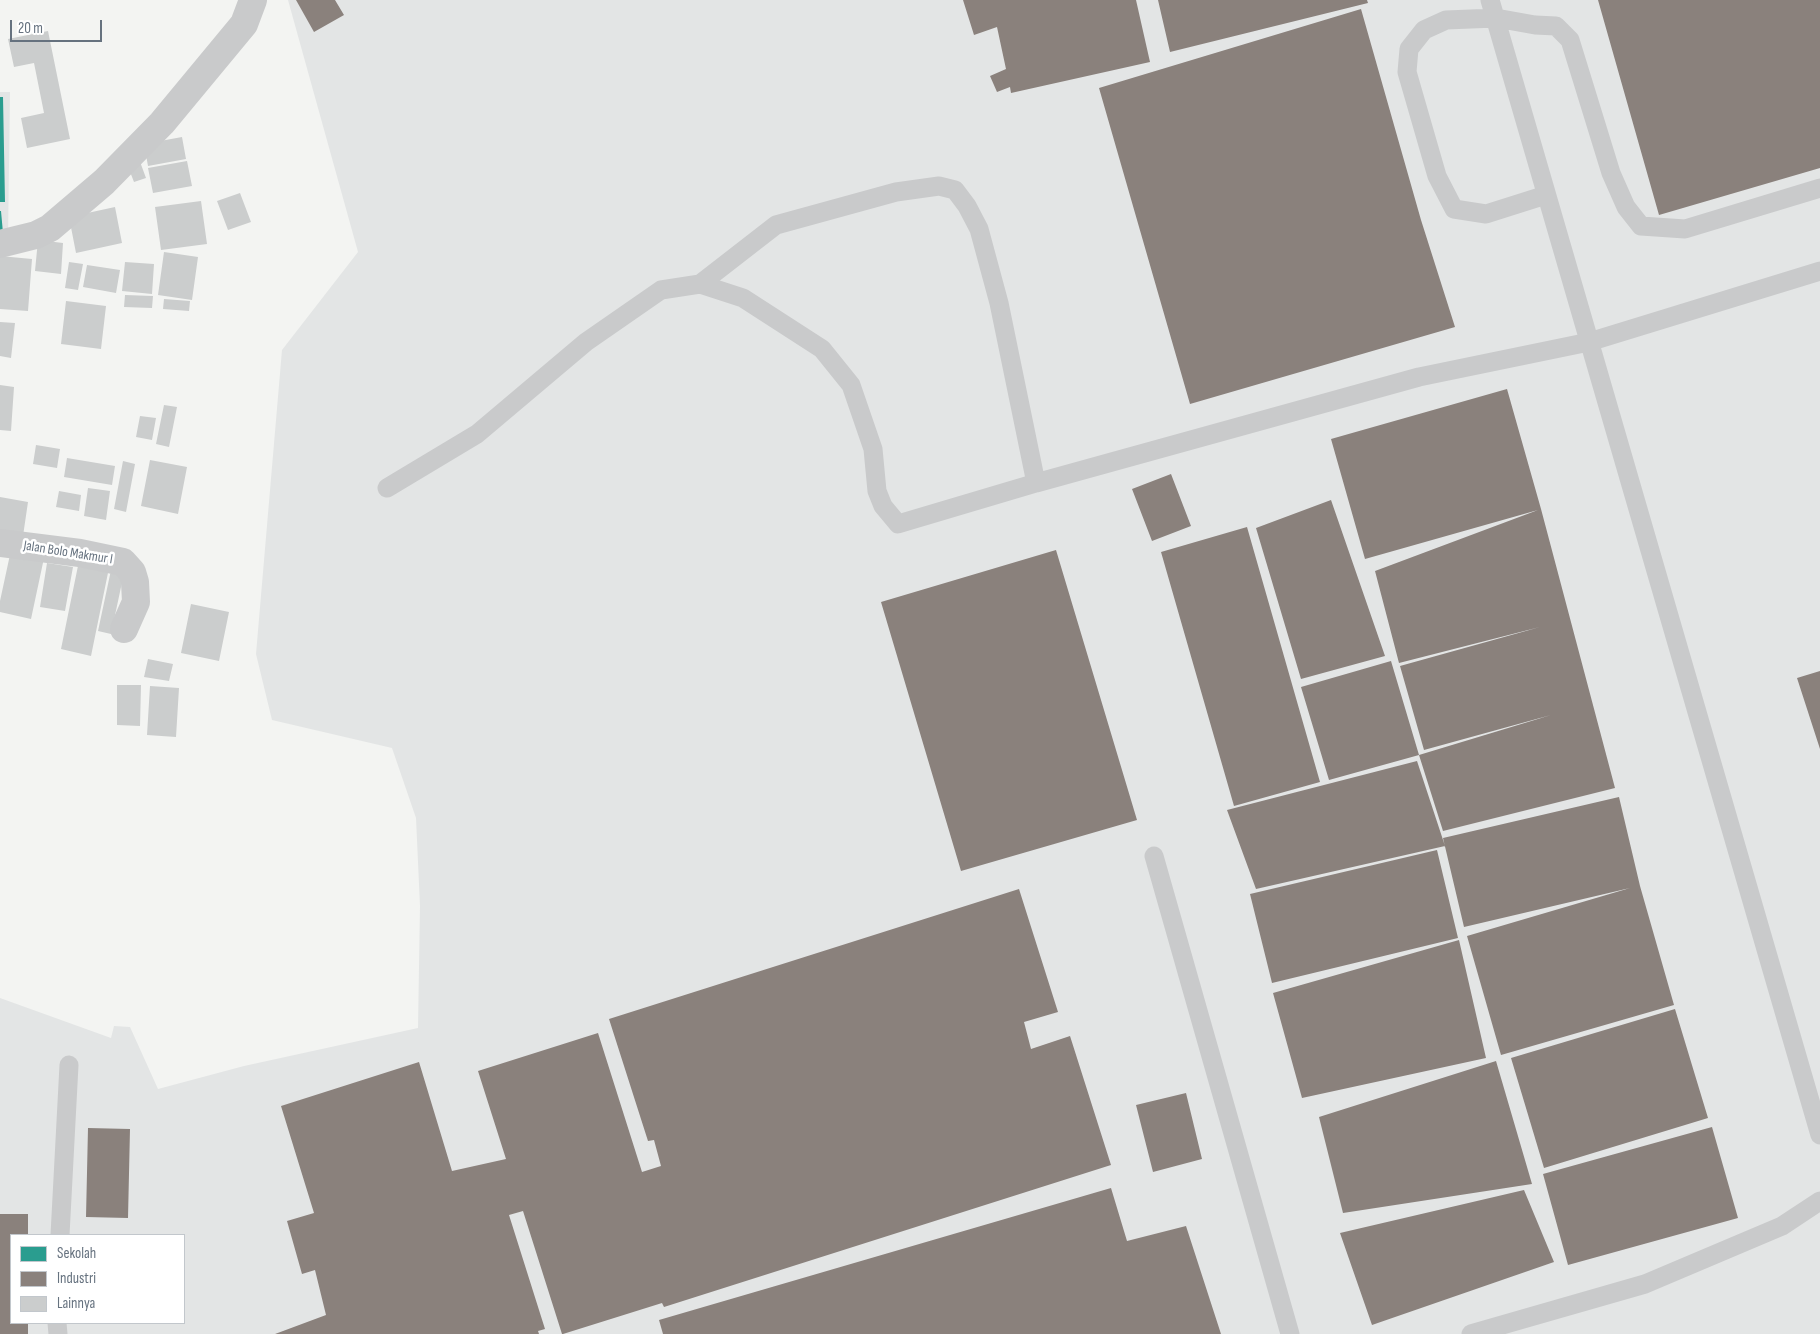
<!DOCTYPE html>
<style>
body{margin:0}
#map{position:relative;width:1820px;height:1334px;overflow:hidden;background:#f3f4f2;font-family:"Sofia Sans Condensed",sans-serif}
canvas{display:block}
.legend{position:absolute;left:10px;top:1234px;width:175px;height:90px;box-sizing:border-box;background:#fff;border:1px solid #c2c7cc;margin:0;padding:6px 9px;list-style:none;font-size:15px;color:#66727f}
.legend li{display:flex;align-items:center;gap:10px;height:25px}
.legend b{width:25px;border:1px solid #c2c7cc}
.scale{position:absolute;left:10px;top:20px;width:92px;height:22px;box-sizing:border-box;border:2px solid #66727f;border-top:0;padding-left:6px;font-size:15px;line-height:18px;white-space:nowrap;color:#66727f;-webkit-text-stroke:4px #fff;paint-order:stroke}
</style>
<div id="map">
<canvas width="1820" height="1334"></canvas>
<ul class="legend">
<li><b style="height:14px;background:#2a9d8f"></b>Sekolah</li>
<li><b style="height:14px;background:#8a817c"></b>Industri</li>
<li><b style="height:14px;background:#cbcdcd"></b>Lainnya</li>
</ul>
<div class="scale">20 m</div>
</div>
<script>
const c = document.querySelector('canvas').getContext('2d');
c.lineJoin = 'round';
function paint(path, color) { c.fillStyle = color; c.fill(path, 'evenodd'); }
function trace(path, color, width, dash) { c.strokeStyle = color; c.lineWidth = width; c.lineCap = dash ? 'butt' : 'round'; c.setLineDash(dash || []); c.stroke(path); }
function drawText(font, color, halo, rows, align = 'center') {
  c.font = font + ' "Sofia Sans Condensed",sans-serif'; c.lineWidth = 5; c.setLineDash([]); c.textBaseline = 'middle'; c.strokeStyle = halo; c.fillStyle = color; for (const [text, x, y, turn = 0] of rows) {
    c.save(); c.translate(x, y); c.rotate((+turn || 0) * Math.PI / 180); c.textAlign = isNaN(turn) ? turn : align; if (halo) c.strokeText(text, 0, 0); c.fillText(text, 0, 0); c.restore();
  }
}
paint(new Path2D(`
 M288 0H1820V1334H0V998L111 1038 114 1026 130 1027 158 1089 244 1066 418 1028 420 906 416 818 392 748 272 720 256 654 282 350 358 252ZM11 1235H184V1323H11Z
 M0 92H10L8 239 0 240Z`), '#e3e5e5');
paint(new Path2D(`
 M0 97H3L5 202H0Z
 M0 211H1L3 233 0 234Z`), '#2a9d8f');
paint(new Path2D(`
 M296 0H335L344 15 314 32Z
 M963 0H1136L1150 62 1011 93 1010 87 997 92 990 76 1006 69 997 27 974 35Z
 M1158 0H1367L1368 3 1170 52Z
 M1598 0H1820V168L1659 215Z
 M1361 9 1421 220 1455 327 1190 404 1099 88Z
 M1507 389 1541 509 1615 788 1443 831 1419 755 1551 715 1424 750 1400 666 1540 627 1399 663 1375 571 1538 510 1365 559 1331 439Z
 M1171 474 1191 526 1152 541 1132 489Z
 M1331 500 1385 656 1301 679 1256 528Z
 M1247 527 1320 782 1234 806 1161 552Z
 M1056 550 1137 820 961 871 881 602Z
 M1391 661 1419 755 1329 780 1301 687Z
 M1820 671V749L1797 678Z
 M1417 761 1445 846 1256 889 1227 810Z
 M1619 797 1640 886 1674 1005 1501 1055 1467 936 1630 888 1464 927 1443 838Z
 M1437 850 1458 938 1272 983 1250 894Z
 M1019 889 1058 1012 1024 1022 1031 1049 1070 1036 1111 1165 664 1307 662 1303 563 1334H562L523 1211 509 1215 545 1329 538 1331 539 1334H275L326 1315 315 1270 302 1274 287 1221 314 1213 281 1106 419 1062 452 1171 506 1159 478 1071 598 1033 642 1172 661 1166 654 1140 648 1141 609 1019Z
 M1459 940 1486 1058 1302 1098 1273 993Z
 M1675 1009 1708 1118 1544 1168 1511 1058Z
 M1496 1061 1532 1184 1343 1213 1319 1117Z
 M1186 1093 1202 1159 1153 1172 1136 1105Z
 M1712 1127 1738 1218 1568 1265 1543 1174Z
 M88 1128 130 1129 128 1218 86 1217Z
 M1111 1188 1127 1241 1186 1226 1221 1334H663L659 1320Z
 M1524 1190 1554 1262 1372 1325 1340 1233Z
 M0 1214H28V1235H11V1323H28V1334H0Z`), '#8a817c');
paint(new Path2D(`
 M48 31 70 139 27 148 21 118 44 113 34 63 14 67 8 39Z
 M182 137 186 159 148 166 144 144Z
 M139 159 146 178 134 182 127 164Z
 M187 161 192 186 153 193 148 168Z
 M240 193 251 222 228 230 217 201Z
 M201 201 207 244 161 250 155 207Z
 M115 207 122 243 76 253 69 217Z
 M38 240 63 243 61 274 35 271Z
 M164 252 198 257 192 300 158 295Z
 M0 256 32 259 28 311 0 309Z
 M69 262 83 264 78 290 65 288Z
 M125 262 154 264 152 294 122 291Z
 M87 265 120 270 116 293 83 287Z
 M125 295 153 296 152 308 124 307Z
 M164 299 190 301 189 311 163 309Z
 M66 301 106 306 101 349 61 344Z
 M0 322 15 323 11 358 0 356Z
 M0 385 14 387 11 431 0 430Z
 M164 405 177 407 169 447 156 444Z
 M140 416 156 418 152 440 136 437Z
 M36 445 60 449 57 468 33 464Z
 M67 458 115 466 112 485 64 477Z
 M150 460 187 467 178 514 141 506Z
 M123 461 135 464 126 512 114 509Z
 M88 488 110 491 106 520 84 516Z
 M59 491 81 495 79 511 56 507Z
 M0 497 28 502 23 536 0 532Z
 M11 550 44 558 31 619 0 612V601Z
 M80 556 110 563 91 656 61 649Z
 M47 563 73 567 65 611 40 607Z
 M111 570 124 573 111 634 98 631Z
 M191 604 229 612 219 661 181 653Z
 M148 659 173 664 169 681 144 677Z
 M117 685H141L140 726 117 725Z
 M150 686 179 688 176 737 147 735Z`), '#cbcdcd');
trace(new Path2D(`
 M1490 0 1820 1135
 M1546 195 1486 214 1454 209 1437 176 1407 72 1409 49 1424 30 1446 20 1496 18 1535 25 1556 26 1570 40 1611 173 1626 207 1641 226 1685 229 1820 188
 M700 284 776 225 896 192 939 186 955 190 967 206 979 229 999 303 1036 483 1419 377 1589 342 1820 271
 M387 488 477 434 586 342 661 290 700 284 743 298 822 349 851 385 873 449 877 491 883 506 898 524 1036 483
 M1154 856 1290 1334
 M60 1235 69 1065
 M57 1323 58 1334
 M1471 1334 1645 1284 1782 1226 1820 1201`), '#c9cacb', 19);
trace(new Path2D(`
 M0 244 36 235 50 228 104 182 162 123 244 24 253 0
 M0 543 80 553 123 562 132 572 135 582 136 602 124 629`), '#c9cacb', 28);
drawText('14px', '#66727f', '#fff', [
 ["Jalan Bolo Makmur I",68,553,9]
]);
</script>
